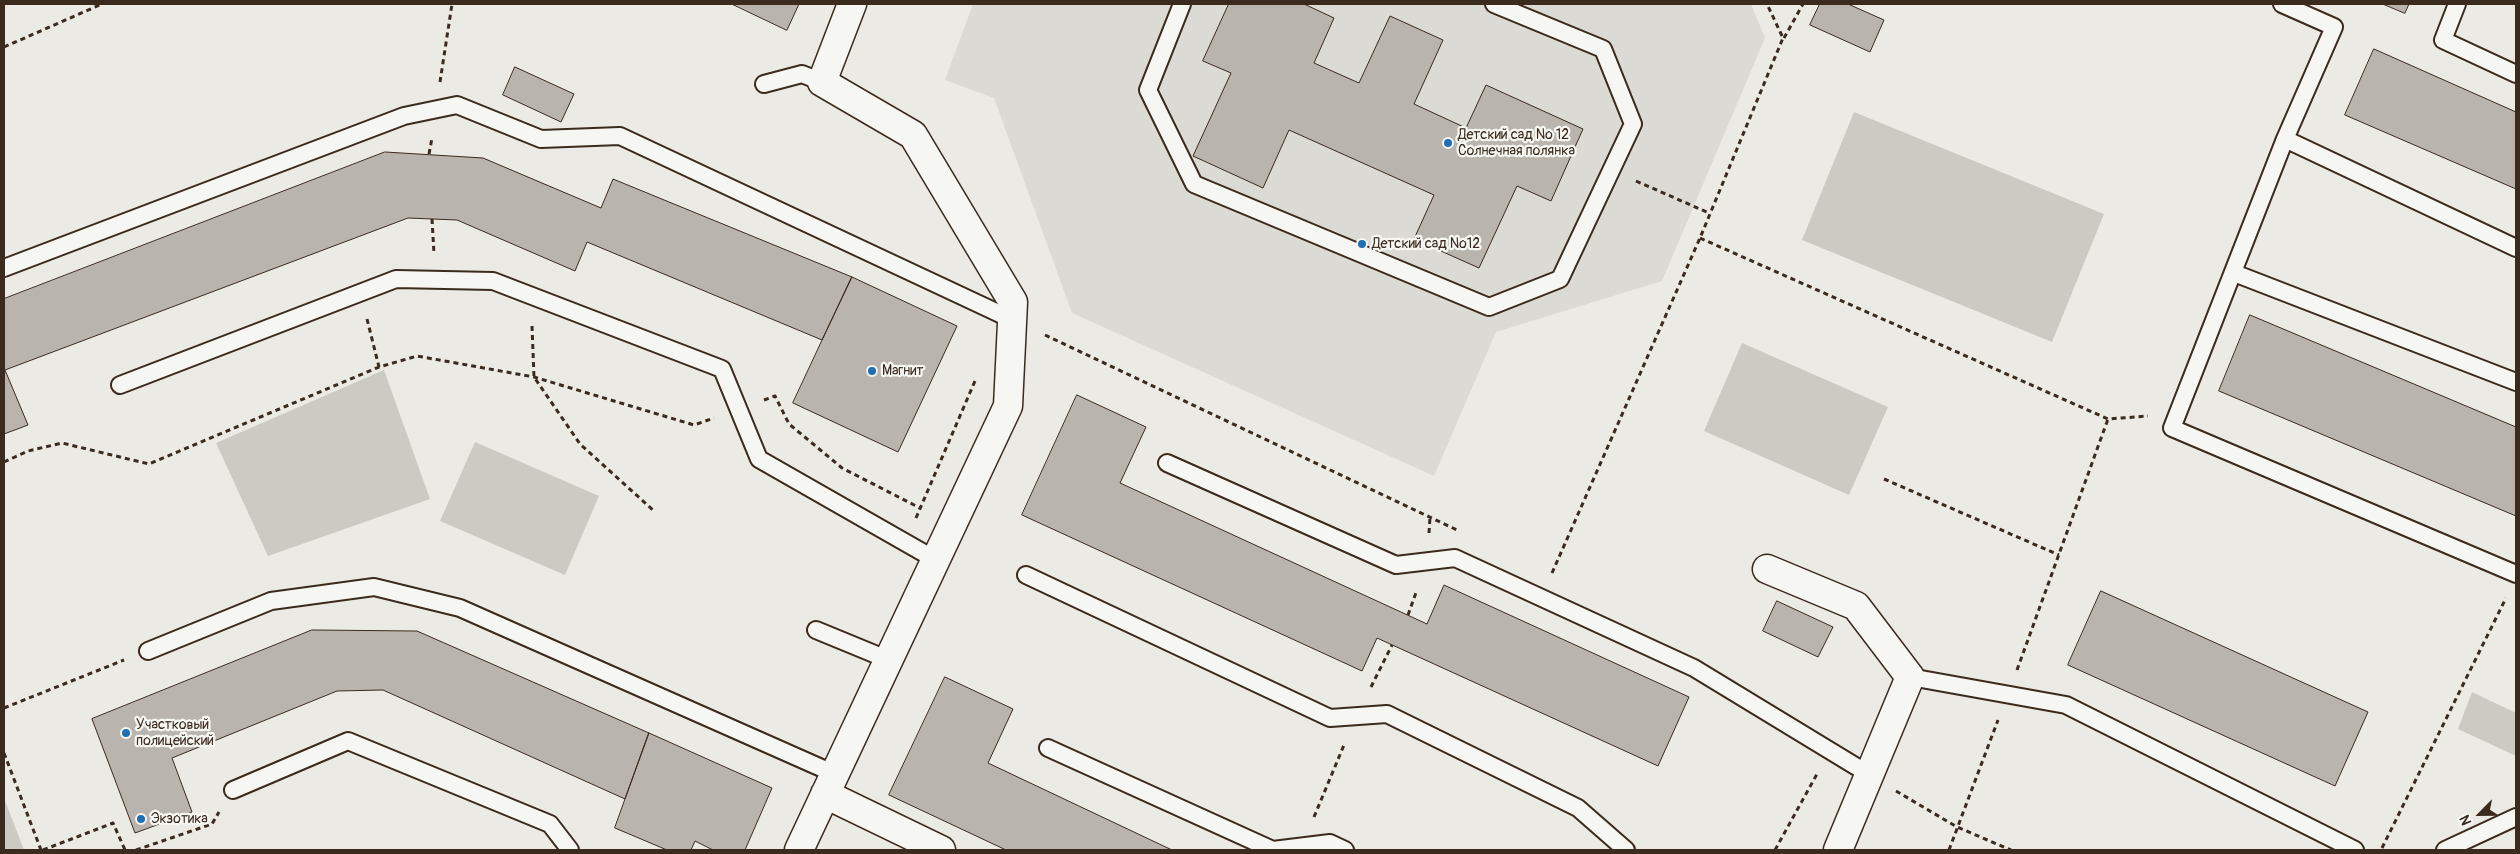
<!DOCTYPE html>
<meta charset="utf-8">
<style>
body{margin:0}
#map{position:relative;width:2520px;height:854px;overflow:hidden;background:#ebeae5;font-family:Pangolin,sans-serif}
canvas{display:block}
.frame{position:absolute;inset:0;border:5px solid #3b2a1e;pointer-events:none}
.north{position:absolute;left:2455px;top:789px;width:50px;height:50px;-webkit-text-stroke:4px #f6f6f2;paint-order:stroke;rotate:247deg;font-size:14px;font-weight:700;line-height:20px;text-align:center;color:#3b2a1e}
.north::after{content:'';display:block;margin:auto;width:18px;height:22px;background:#3b2a1e;clip-path:polygon(50% 0,100% 100%,50% 72%,0 100%)}
</style>
<div id="map">
<canvas width="2520" height="854"></canvas>
<div class="frame"></div>
<div class="north">N</div>
</div>
<script>
const c = document.querySelector('canvas').getContext('2d');
c.lineJoin = 'round';
function paint(path, color) { c.fillStyle = color; c.fill(path, 'evenodd'); }
function trace(path, color, width, dash) { c.strokeStyle = color; c.lineWidth = width; c.lineCap = dash ? 'butt' : 'round'; c.setLineDash(dash || []); c.stroke(path); }
function drawText(font, color, halo, rows, align = 'center') {
  c.font = font + ' Pangolin,sans-serif'; c.lineWidth = 4.5; c.setLineDash([]); c.textBaseline = 'middle'; c.strokeStyle = halo; c.fillStyle = color; for (const [text, x, y, turn = 0] of rows) {
    c.save(); c.translate(x, y); c.rotate((+turn || 0) * Math.PI / 180); c.textAlign = isNaN(turn) ? turn : align; if (halo) c.strokeText(text, 0, 0); c.fillText(text, 0, 0); c.restore();
  }
}
paint(new Path2D(`
 M973 4H1751L1765 38 1662 281 1496 332 1434 476 1072 313 994 98 945 80Z`), '#dcdad4');
paint(new Path2D(`
 M1854 112 2104 214 2052 342 1802 240Z
 M1742 343 1888 407 1849 495 1704 431Z
 M384 370 430 499 268 556 216 443Z
 M475 442 599 496 565 575 440 521Z
 M2472 692 2516 713V756L2458 729Z
 M4 798 24 850H4Z`), '#cdcac4');
const building = new Path2D(`
 M732 4H799L787 30Z
 M1229 4H1304L1334 18 1314 63 1359 83 1390 16 1443 40 1414 104 1466 128 1486 85 1583 129 1551 201 1517 186 1479 268 1414 239 1434 195 1289 130 1263 188 1193 156 1231 73 1203 61Z
 M1820 4H1848L1884 20 1870 52 1810 25Z
 M2383 4H2409L2405 13Z
 M2374 49 2516 112V189L2345 115Z
 M515 67 574 94 561 122 503 95Z
 M385 152 483 158 601 208 613 179 852 277 822 340 587 242 575 271 457 220 408 218 5 370 28 425 4 434V299Z
 M852 277 957 326 898 452 793 403Z
 M2250 315 2516 427V516L2219 391Z
 M1077 395 1146 427 1120 483 1427 624 1444 585 1689 697 1658 766 1377 638 1362 671 1022 515Z
 M2101 591 2368 712 2335 786 2068 665Z
 M1777 601 1833 627 1818 657 1763 631Z
 M312 630 417 631 649 733 625 799 383 690 337 691 172 758 192 812 135 833 92 719Z
 M945 677 1013 709 988 763 1172 850H1006L889 795Z
 M649 733 772 788 745 850H713L695 841 691 850H667L615 828Z`);
paint(building, '#bab4ae');
trace(building, '#3b2a1e', 1);
const service = new Path2D(`
 M1182 4 1148 90 1194 184 1489 307 1560 279 1633 124 1603 49 1494 4
 M2282 4 2334 27 2285 139 2172 428 2516 574
 M2457 4 2443 40 2516 74
 M764 84 802 74 822 82
 M2285 139 2516 248
 M4 268 404 116 457 105 541 139 620 136 1013 320
 M2234 273 2516 382
 M120 385 396 279 493 281 722 369 759 459 936 560
 M1167 463 1396 565 1455 558 1694 668 1870 775
 M1026 575 1330 718 1387 714 1578 808 1626 850
 M816 630 889 660
 M148 651 271 601 374 587 460 608 835 774
 M1910 677 2066 705 2355 850
 M1048 748 1273 850 1330 843 1345 850
 M233 790 348 741 550 824 570 850
 M2445 850 2516 817`);
const minor = new Path2D(`
 M1767 569 1856 606 1910 677 1838 850
 M825 794 941 850
 M799 850 1008 406 1013 302 913 135 822 82 852 4`);
trace(service, '#3b2a1e', 20);
trace(minor, '#3b2a1e', 31);
trace(new Path2D(`
 M1784 38 1803 4
 M4 47 102 4
 M440 82 452 4
 M429 154 432 138
 M1636 181 1709 213
 M432 219 434 254
 M1700 238 2108 419 2148 416
 M367 319 379 367
 M532 326 534 377 580 444 654 511
 M1045 335 1457 530
 M764 400 775 396 789 424 842 468 920 508
 M4 462 28 451 62 443 149 464 379 367 417 356 534 377 694 425 714 418
 M1884 479 2059 555
 M916 518 975 381
 M1429 533 1430 517
 M1552 573 1700 238 1783 38 1767 4
 M1408 615 1417 590
 M2017 670 2108 419
 M1371 687 1392 645
 M4 708 124 660
 M4 753 41 850
 M1896 791 1957 827 2011 850
 M1314 817 1344 745
 M2382 848 2506 598
 M43 850 113 823 125 850
 M136 850 212 824 219 812
 M1775 850 1817 774
 M1949 850 1998 720`), '#3b2a1e', 3, [5, 4]);
trace(service, '#f6f6f2', 16);
trace(minor, '#f6f6f2', 28);
for (const [x, y, r, color] of [
 [1448,143,5,"#1f6fb2"],
 [1362,244,5,"#1f6fb2"],
 [872,371,5,"#1f6fb2"],
 [126,733,5,"#1f6fb2"],
 [141,819,5,"#1f6fb2"]
]) { const dot = new Path2D(); dot.arc(x, y, r, 0, 2 * Math.PI); c.fillStyle = color; c.fill(dot); trace(dot, '#f6f6f2', 2); }
drawText('14px', '#3b2a1e', '#f6f6f2', [
 ["Детский сад № 12",1458,135],
 ["Солнечная полянка",1458,151],
 ["Детский сад №12",1372,244],
 ["Магнит",882,371],
 ["Участковый",136,725],
 ["полицейский",136,741],
 ["Экзотика",151,819]
], 'left');
</script>
